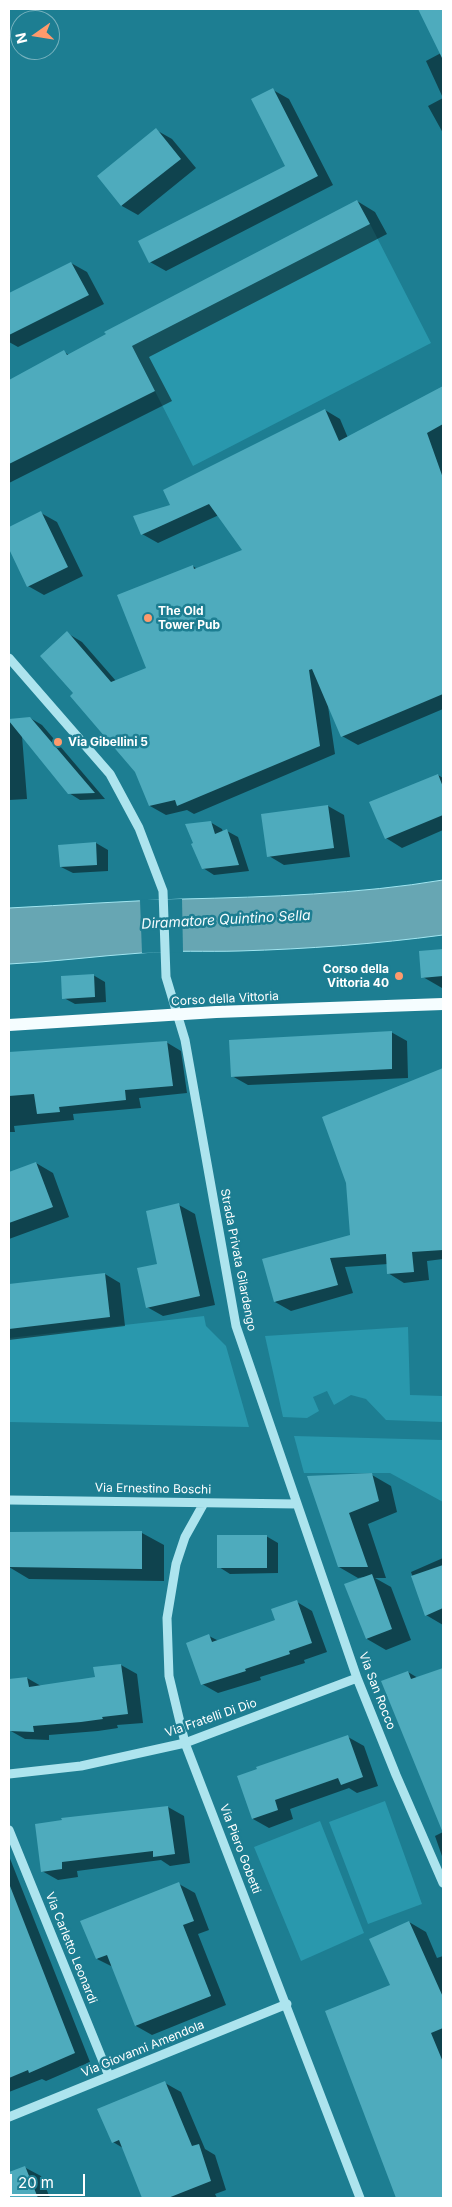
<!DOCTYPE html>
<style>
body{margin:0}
#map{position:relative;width:452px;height:2207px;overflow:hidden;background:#1d7e92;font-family:Inter,sans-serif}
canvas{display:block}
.frame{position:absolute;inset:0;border:10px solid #fff;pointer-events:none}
.north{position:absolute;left:10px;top:10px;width:50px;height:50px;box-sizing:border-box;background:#1d7e92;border:1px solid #77b2be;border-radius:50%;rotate:257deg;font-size:14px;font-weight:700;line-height:20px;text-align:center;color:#fff}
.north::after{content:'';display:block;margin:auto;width:18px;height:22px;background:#fe9a6c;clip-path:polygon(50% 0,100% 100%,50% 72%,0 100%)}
.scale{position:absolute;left:10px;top:2174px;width:75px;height:22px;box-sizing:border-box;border:2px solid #fff;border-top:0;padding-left:6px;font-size:15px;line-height:18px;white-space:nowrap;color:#fff;-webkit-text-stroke:4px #1d7e92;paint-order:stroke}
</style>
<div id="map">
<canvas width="452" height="2207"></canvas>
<div class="frame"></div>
<div class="north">N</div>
<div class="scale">20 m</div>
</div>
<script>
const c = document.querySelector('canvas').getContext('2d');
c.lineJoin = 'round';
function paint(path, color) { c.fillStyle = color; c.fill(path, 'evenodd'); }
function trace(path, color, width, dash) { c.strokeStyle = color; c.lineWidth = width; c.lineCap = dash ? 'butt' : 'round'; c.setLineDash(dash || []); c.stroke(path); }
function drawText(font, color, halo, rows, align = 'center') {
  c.font = font + ' Inter,sans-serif'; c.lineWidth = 5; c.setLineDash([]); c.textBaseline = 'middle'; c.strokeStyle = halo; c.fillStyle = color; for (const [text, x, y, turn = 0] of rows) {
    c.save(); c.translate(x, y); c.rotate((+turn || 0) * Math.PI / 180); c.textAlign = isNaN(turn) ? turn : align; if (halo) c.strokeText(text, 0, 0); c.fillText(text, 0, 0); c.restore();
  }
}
paint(new Path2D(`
 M370 224 431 343 193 466 132 346Z
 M204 1316 206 1326 226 1346 249 1427 9 1422V1338Z
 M408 1327 410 1395 443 1396V1422L386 1420 366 1399 351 1395 334 1405 327 1391 313 1397 319 1411 307 1418 283 1417 265 1336Z
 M294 1436 443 1440V1502L390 1473H304Z
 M385 1801 422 1904 368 1924 329 1822Z
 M320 1821 364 1933 301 1961 254 1847Z`), '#2998ad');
const water = new Path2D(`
 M443 880V935C376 944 307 949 239 951 207 952 174 950 141 953 97 956 53 962 9 964V908C67 905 125 901 183 899 267 897 360 894 443 880Z`);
paint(water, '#67a6b3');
trace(water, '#a1e5f0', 1);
paint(new Path2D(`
 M182 899 183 952 142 953 140 900Z`), '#1d7e92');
paint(new Path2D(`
 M420 9H443V133L428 106 443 98 426 61 441 53Z
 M273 90 289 99 333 185 166 271 150 262 287 166Z
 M156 130 172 139 196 168 138 215 122 206 98 176Z
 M357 201 375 212 387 234 149 357 172 401 9 483V381L64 352 69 355Z
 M71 263 87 272 104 304 18 347 9 342V294Z
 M443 387V709L358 745 342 736 328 706 335 754 194 814 187 810 166 815 150 806 136 771 75 693 67 633 82 642 116 681 148 669 193 566 197 569 244 550 219 515 158 543 142 534 172 505 325 410 340 419 348 438Z
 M41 513 57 522 83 576 44 595 28 586 9 547V528Z
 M30 718 42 725 105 799 80 800 69 793 22 736 27 799 9 800V720Z
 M438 775 443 778V830L402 848 386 838Z
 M328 806 344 815 350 857 284 865 269 856Z
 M210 822 222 829 223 832 227 831 238 837 249 871 214 875 203 868Z
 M96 843 108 850V871L73 873 61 867 60 846Z
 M443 950V988H442L423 977 420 952Z
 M93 975 105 982 106 1002 75 1004 64 998Z
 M391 1032 407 1041 408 1078 248 1085 232 1076Z
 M166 1042 181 1051 187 1093 139 1098 141 1108 73 1114 74 1120 14 1126 15 1132H9V1054Z
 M443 1070V1259L427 1261 429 1280 404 1283 388 1273V1264L345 1267 353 1293 291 1311 275 1302 351 1236 347 1183 324 1117Z
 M36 1163 53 1173 69 1217 9 1239V1174Z
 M179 1205 195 1214 215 1305 163 1316 147 1307 158 1264Z
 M105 1274 120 1283 125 1326 9 1340V1286Z
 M372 1475 391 1486 397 1512 368 1524 386 1578H375L391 1587 411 1640 386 1650 367 1639 345 1585 365 1577 358 1578 339 1567 309 1477Z
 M9 1533H142L164 1545V1581L29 1579 9 1567Z
 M266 1536 278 1543V1573L230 1574 219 1567Z
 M443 1558V1625L426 1615 411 1572Z
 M297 1602 312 1611 327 1652 304 1660 305 1663 260 1677 261 1680 218 1693 202 1684 209 1636 219 1641 276 1621Z
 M121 1665 137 1674 143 1723 117 1725 118 1728 98 1731 49 1735V1740L25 1739 9 1730V1680L27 1678 41 1686 96 1678Z
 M443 1669V1831L382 1682 408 1672 418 1678Z
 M348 1737 364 1746 378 1786 357 1793 349 1788 290 1809 293 1819 269 1828 253 1819 238 1777Z
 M168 1807 184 1816 190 1863 170 1866 161 1860 77 1871 78 1877 58 1880 42 1871 63 1819Z
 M443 1832V1859L435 1836Z
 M9 1856 90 2062 46 2081 42 2079 9 2092V2033L13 2031 9 2021Z
 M179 1884 195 1893 209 1930 198 1934 226 2005 152 2035 136 2026 113 1967 97 1959Z
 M409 1922 426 1932 437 1958 443 1956V2198H398L379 2146 391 1986Z
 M165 2083 181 2092 205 2149 215 2155 226 2190 215 2194 217 2198H144L123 2148 113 2142Z
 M24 2167 41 2176 50 2198H9V2174Z`), '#0007');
paint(new Path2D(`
 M418 9H443V60Z
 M273 88 318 176 149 263 138 241 285 166 251 99Z
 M156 128 181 159 121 206 97 176Z
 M357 200 370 224 132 346 155 391 9 464V380L64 350 67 355 106 334 104 332Z
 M71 262 89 295 9 335V293Z
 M443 386V424L427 433 443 478V694L341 737 312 669 309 670 320 746 177 806 175 800 149 806 135 772 70 696 73 693 40 656 67 631 111 682 146 668 117 595 193 565 194 569 242 550 209 504 141 535 133 516 170 505 163 490 325 409 339 441Z
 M41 511 68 567 27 587 9 549V527Z
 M30 717 54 745 95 793 68 794 9 721V719Z
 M438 774 443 787V815L385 839 369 802Z
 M328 805 334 848 267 857 261 814Z
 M211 821 215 834 227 829 239 865 202 869 191 844 193 843 185 824Z
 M96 842 97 865 60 867 58 845Z
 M443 949V976L421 978 419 951Z
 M94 974 95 997 62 999 61 976Z
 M392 1031V1069L231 1077 229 1040Z
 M167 1041 173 1086 125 1090 126 1100 59 1107 60 1112 37 1114 34 1094 9 1096V1052Z
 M443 1068V1250L412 1252 414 1272 387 1274 386 1254 330 1258 338 1285 274 1302 262 1259 350 1235 346 1183 322 1117Z
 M36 1162 53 1207 9 1223V1172Z
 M179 1203 200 1296 146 1308 137 1268 157 1264 146 1211Z
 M105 1273 110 1317 9 1329V1284Z
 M372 1473 379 1501 349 1513 368 1567H338L307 1476Z
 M142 1531V1569L9 1567V1532Z
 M217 1535H267V1568H217Z
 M443 1565V1608L425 1616 411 1576Z
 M372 1574 392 1629 366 1639 344 1584Z
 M297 1600 312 1643 289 1651 290 1654 245 1669 246 1671 201 1685 186 1643 209 1634 212 1642 275 1620 271 1609Z
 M121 1664 128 1714 102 1717 103 1719 81 1722 33 1726 34 1732 9 1731V1679L27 1677 29 1687 95 1677 93 1667Z
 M443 1668V1833L381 1681 408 1671 411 1679Z
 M348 1735 363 1777 341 1785 338 1778 275 1800 278 1810 252 1819 237 1776 257 1769 256 1767Z
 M168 1806 175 1854 153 1857V1851L62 1862V1869L41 1872 35 1824 62 1820 61 1818Z
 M179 1882 194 1921 183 1925 211 1996 135 2026 107 1955 96 1959 80 1921Z
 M9 1886H10L75 2053 29 2073 28 2070 9 2078Z
 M409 1921 443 1997V2028L431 2033 443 2062V2198H396L325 2011 390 1985 369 1939Z
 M165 2081 192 2146 199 2144 211 2181 168 2198H142L119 2140 112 2143 97 2109Z
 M25 2166 38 2198H9V2172Z`), '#4eabbd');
trace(new Path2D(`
 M9 658 110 774 139 828 163 891 166 977 185 1040 236 1326 357 1678 396 1775 443 1883
 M9 1500 297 1504
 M204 1503 185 1537 176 1564 167 1618 169 1676 185 1743 360 2198
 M9 1774 81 1766 185 1743 357 1678
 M9 1830 109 2076
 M9 2117 287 2004`), '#ade4ee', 9);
trace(new Path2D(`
 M9 1025 216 1012 443 1004`), '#f5fdff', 12);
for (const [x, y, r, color] of [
 [148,618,5,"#fe9a6c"],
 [58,742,5,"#fe9a6c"],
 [399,976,5,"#fe9a6c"]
]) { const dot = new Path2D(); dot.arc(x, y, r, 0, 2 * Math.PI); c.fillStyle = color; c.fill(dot); trace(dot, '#1d7e92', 2); }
drawText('bold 12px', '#fff', '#1d7e92', [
 ["The Old",158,611],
 ["Tower Pub",158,625],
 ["Via Gibellini 5",68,742],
 ["Corso della",389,969,"right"],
 ["Vittoria 40",389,983,"right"]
], 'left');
drawText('12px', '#fff', '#1d7e92', [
 ["Corso della Vittoria",225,999,-3],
 ["Strada Privata Gilardengo",238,1260,79],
 ["Via Ernestino Boschi",153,1489,1],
 ["Via San Rocco",377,1691,69],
 ["Via Fratelli Di Dio",211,1718,-19],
 ["Via Piero Gobetti",240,1849,69],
 ["Via Carletto Leonardi",71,1948,68],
 ["Via Giovanni Amendola",143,2049,-22]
]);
drawText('italic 14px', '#f5fcfe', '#1d7e92', [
 ["Diramatore Quintino Sella",226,920,-3]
]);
</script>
